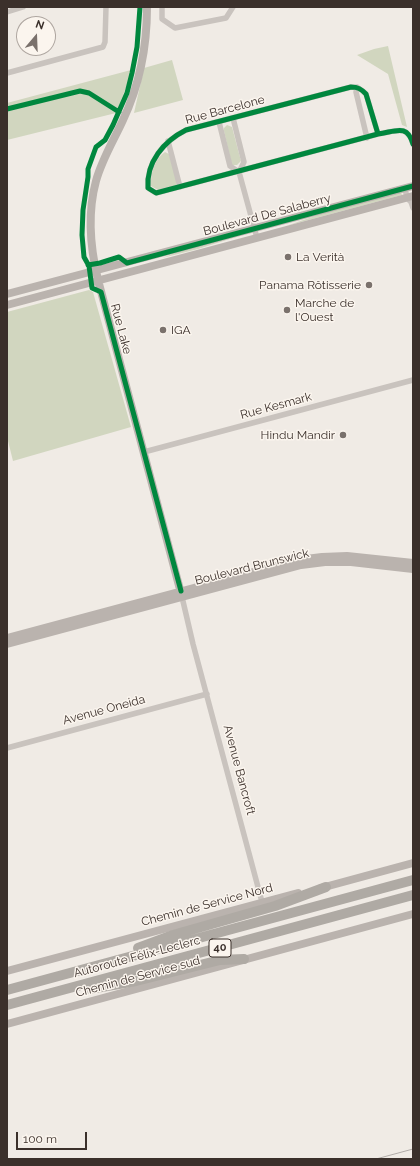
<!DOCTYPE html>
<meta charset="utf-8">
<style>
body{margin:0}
#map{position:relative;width:420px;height:1166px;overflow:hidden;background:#f0ebe5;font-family:Raleway,sans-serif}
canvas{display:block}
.frame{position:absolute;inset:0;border:8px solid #3b302b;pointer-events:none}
.north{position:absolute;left:16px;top:16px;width:40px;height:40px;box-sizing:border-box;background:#fbf5ee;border:1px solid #aea6a0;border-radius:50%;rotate:19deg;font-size:11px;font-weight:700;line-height:16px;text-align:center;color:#3b302b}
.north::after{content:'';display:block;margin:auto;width:14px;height:18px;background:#7a716c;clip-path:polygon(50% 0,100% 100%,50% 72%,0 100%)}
.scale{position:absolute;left:16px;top:1132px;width:71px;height:18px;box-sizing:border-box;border:2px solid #3b302b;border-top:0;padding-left:5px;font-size:12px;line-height:14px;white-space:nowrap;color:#3b302b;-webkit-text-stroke:3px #fbf5ee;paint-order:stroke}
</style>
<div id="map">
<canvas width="420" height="1166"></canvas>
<div class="frame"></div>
<div class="north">N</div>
<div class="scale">100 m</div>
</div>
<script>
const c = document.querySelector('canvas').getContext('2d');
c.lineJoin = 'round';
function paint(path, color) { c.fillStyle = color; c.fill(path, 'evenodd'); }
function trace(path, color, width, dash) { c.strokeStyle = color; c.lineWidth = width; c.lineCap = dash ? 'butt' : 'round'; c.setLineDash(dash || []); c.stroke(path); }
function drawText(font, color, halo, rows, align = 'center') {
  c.font = font + ' Raleway,sans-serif'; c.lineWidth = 3; c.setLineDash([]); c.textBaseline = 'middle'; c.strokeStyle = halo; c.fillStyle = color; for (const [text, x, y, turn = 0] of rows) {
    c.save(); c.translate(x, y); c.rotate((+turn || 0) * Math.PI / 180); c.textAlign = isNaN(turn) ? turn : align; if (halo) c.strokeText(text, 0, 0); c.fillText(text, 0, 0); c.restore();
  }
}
paint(new Path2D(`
 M388 46 407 127 402 125 388 74 357 55 374 49Z
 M172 60 183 100 134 113 144 68Z
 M131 70V75L116 113 7 140V103Z
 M227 125 232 127 241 161 237 165H232L224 131V128Z
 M165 152 169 154 177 182 176 185 158 190 151 186C150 174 155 158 165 152Z
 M401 192 402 195 286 226 321 214Z
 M236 237 198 249 162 258 178 252Z
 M89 290 93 292 131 427 13 461 7 437V312Z`), '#d1d6bf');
trace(new Path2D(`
 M162 7V19L175 28 226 18 233 7
 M7 12 23 7
 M7 73 103 47 105 42 106 7
 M357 87 356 92 367 138
 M233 118 244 162 239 172
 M219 122 230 166 239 172 257 238
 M378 134 366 94C361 89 358 87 351 87L186 130C164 141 146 162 148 188L156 193 378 134C395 132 407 123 413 144
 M168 141 180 187
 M405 188 407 198 411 202 413 208
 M144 452 413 380
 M182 597 193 644 262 902
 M7 748 207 694`), '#c9c3be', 5.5);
trace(new Path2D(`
 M147 7C147 46 140 84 123 120 114 140 102 159 96 181 87 214 90 247 98 280L182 597
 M7 294 413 186
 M7 305 413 196
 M7 638 298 560 322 557 347 556 413 563
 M7 644 301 565 325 562H351L413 569
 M321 888 413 863
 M7 971 298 893
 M7 1024 413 914`), '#bab3ae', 8);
trace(new Path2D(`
 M138 948 173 935 275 906 326 887
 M90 989 136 981 220 960 244 959
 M7 990 413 880
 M7 1005 413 895`), '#afaaa4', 10);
trace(new Path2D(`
 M376 1159 413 1149`), '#b1aca8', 1);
trace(new Path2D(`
 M140 7 137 47 132 73 127 93 113 125 105 140 96 147 88 169V177L83 210 82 235 84 257 89 266 92 288 101 292 181 591
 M7 109 80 91 89 93 119 112
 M378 134 366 94C361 89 358 87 351 87L186 130C164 141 146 162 148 188L156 193 378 134C395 132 407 123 413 144
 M88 265 100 263 119 257 127 263 413 186`), '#00873e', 5);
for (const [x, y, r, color] of [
 [288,257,4,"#7a716c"],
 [369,285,4,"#7a716c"],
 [287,310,4,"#7a716c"],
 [163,330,4,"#7a716c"],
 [343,435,4,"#7a716c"]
]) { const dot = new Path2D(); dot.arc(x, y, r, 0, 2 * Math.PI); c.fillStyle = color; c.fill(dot); trace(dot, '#fbf5ee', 1.5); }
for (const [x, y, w] of [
 [220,948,22]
]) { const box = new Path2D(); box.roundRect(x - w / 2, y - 9, w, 18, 3); c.fillStyle = '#fbf5ee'; c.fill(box); trace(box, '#3b302b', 1); }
drawText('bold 11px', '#3b302b', null, [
 ["40",220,948]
]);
drawText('12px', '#3b302b', '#fbf5ee', [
 ["Rue Barcelone",225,110,-15],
 ["Boulevard De Salaberry",267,215,-15],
 ["Rue Lake",121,329,75],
 ["Rue Kesmark",276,406,-15],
 ["Boulevard Brunswick",252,567,-14],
 ["Avenue Oneida",104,710,-15],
 ["Avenue Bancroft",239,770,75],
 ["Chemin de Service Nord",207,905,-15],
 ["Autoroute Félix-Leclerc",137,957,-15],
 ["Chemin de Service sud",138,977,-15]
]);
drawText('12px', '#3b302b', '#fbf5ee', [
 ["La Verità",296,257],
 ["Panama Rôtisserie",361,285,"right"],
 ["Marche de",295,303],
 ["l'Ouest",295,317],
 ["IGA",171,330],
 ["Hindu Mandir",335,435,"right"]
], 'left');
</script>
